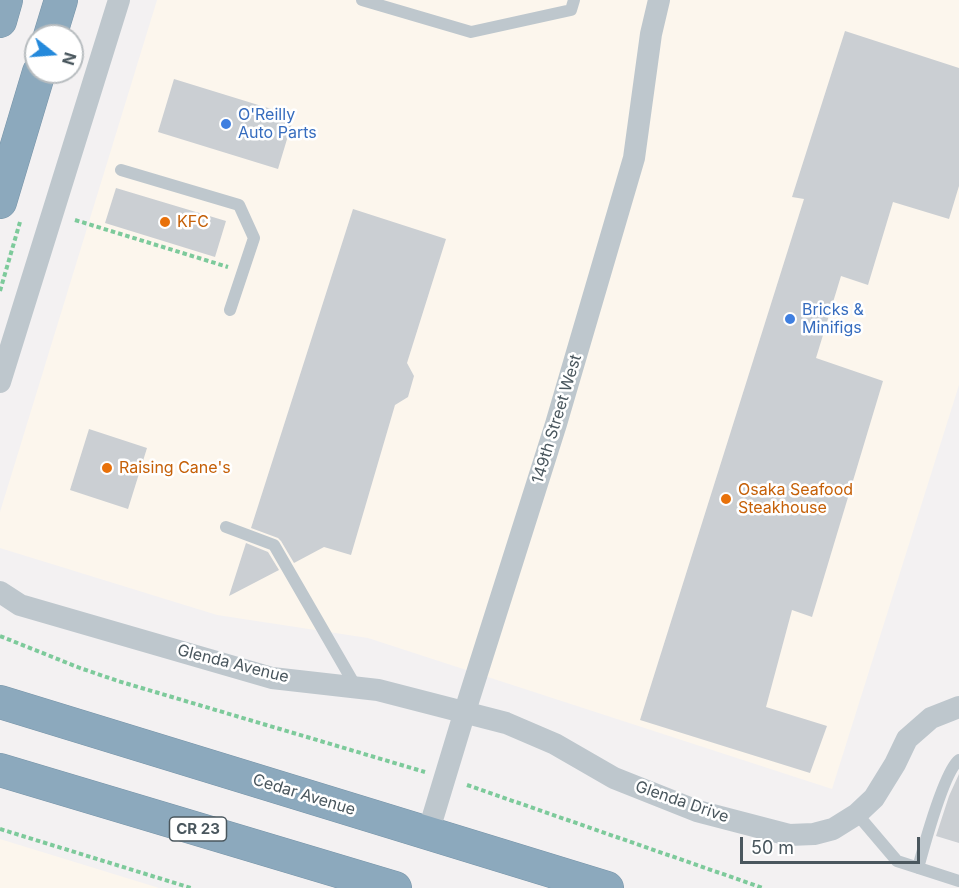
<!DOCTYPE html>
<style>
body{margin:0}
#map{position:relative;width:959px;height:888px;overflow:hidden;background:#f3f1f2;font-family:Inter,sans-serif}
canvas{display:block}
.north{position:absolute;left:24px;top:24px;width:60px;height:60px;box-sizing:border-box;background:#fff;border:2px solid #b7bcbf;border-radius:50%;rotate:107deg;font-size:16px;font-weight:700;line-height:24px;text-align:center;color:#4a575e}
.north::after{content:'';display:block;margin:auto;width:21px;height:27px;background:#2489db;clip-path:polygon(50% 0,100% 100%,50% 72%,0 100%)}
.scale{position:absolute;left:740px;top:837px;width:180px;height:27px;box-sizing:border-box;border:3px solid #4a575e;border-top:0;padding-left:8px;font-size:18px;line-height:21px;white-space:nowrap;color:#4a575e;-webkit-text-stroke:4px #fff;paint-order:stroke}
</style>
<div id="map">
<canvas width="959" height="888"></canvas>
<div class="north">N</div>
<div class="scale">50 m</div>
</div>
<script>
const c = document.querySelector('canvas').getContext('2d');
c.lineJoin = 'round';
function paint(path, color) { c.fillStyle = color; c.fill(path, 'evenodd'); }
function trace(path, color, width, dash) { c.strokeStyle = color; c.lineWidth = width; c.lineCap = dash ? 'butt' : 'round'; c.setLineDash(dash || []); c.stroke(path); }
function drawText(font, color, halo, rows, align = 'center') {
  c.font = font + ' Inter,sans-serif'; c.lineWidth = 5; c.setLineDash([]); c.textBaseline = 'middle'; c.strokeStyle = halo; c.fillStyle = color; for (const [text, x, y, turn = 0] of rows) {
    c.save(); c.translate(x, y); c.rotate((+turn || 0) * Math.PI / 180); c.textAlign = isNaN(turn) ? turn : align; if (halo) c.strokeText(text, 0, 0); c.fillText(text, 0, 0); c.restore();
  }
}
paint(new Path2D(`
 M157 0H959V385L832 789 368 638 217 615 0 548V512Z
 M0 839 159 888H0Z`), '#fcf6ed');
paint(new Path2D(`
 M845 31 959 68V186L949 219 893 202 868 285 841 276 816 358 883 381 812 617 792 610 766 707 827 726 810 773 640 720 804 199 792 197Z
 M174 79 294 116 278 169 158 132Z
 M116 188 226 221 215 257 105 223Z
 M353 209 446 239 407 363 414 376 408 397 395 405 351 555 324 547 294 563 281 541 278 538 251 528Z
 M89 429 147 448 128 509 70 490Z
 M246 543 268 552 279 570 229 596Z
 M959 774V843L936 836 949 796Z`), '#cbcfd3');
const highway = new Path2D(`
 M0 21 6 0
 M50 36 61 0
 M0 202 39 72
 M0 702 607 888
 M0 770 395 888`);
trace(highway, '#7794a8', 34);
trace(new Path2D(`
 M75 220 228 267
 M0 291 20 222
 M0 636 80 668 118 681 425 772
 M467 785 763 888
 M0 829 191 888`), '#7dca9b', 4, [4.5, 3]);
trace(new Path2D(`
 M362 0 471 32 571 10 574 0
 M121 170 239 205 254 238 230 310
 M226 527 274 545 356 687
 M857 814 897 861 959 881
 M918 868C924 846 944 771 959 760`), '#bec7cd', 12);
trace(new Path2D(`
 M0 382 119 0
 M0 592 20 605 272 678 378 690 506 723 555 744 614 778 697 811 789 835 814 834 833 829 857 814 874 798 895 764 907 739 931 718 959 707
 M428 833 465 711 556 424 634 158 651 34 659 0`), '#bec7cd', 22);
trace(highway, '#8ca9bd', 33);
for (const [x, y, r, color] of [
 [226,124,6,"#3f7fe0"],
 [165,222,6,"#e8710a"],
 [790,319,6,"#3f7fe0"],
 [107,468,6,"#e8710a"],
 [726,499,6,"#e8710a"]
]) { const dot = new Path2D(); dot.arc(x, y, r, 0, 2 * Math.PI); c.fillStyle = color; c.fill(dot); trace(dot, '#fff', 2); }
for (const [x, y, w] of [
 [198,829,57]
]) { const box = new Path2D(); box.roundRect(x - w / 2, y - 12, w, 24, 4.5); c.fillStyle = '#fff'; c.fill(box); trace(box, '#4a575e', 1.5); }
drawText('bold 15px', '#4a575e', null, [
 ["CR 23",198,829]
]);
drawText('16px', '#366cbe', '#fff', [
 ["O'Reilly",238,115],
 ["Auto Parts",238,133],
 ["Bricks &",802,310],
 ["Minifigs",802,328]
], 'left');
drawText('16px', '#c56008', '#fff', [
 ["KFC",177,222],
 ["Raising Cane's",119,468],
 ["Osaka Seafood",738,490],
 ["Steakhouse",738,508]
], 'left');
drawText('16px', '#4a575e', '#fff', [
 ["149th Street West",557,419,-73],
 ["Glenda Avenue",233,664,14],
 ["Cedar Avenue",304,795,17],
 ["Glenda Drive",682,802,19]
]);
</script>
